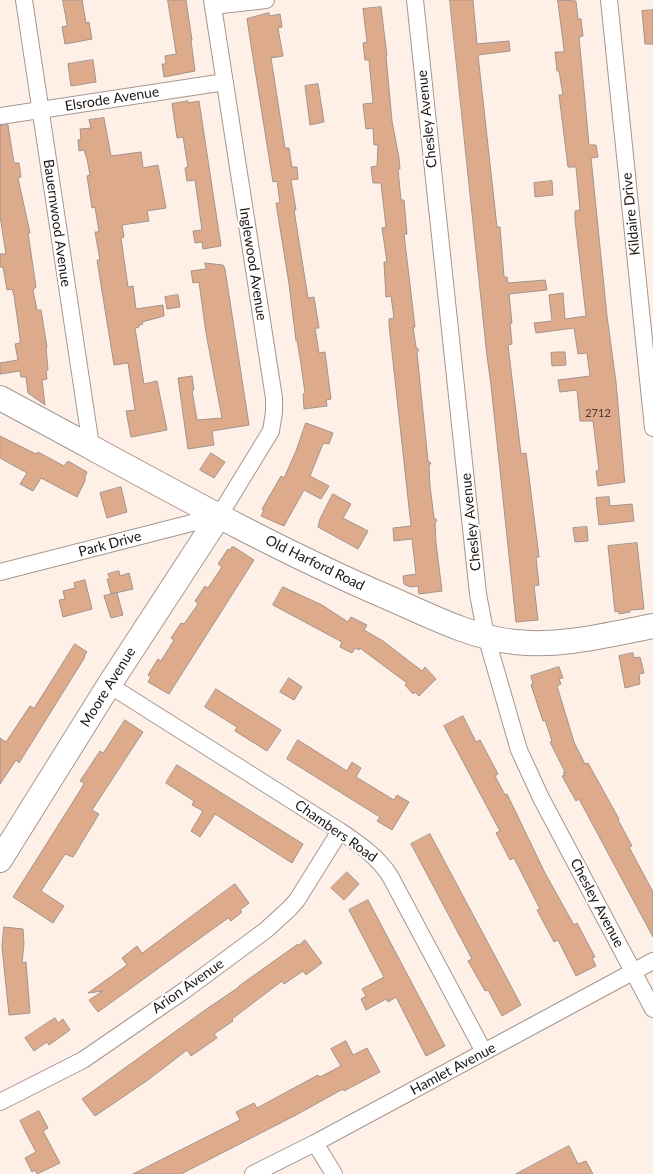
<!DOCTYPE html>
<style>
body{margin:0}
canvas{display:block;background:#fff0e7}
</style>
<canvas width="653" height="1174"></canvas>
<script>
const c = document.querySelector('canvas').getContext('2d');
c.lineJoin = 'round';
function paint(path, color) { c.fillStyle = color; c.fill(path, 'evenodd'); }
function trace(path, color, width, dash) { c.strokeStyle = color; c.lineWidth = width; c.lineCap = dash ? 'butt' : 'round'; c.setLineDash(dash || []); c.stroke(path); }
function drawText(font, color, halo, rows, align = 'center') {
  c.font = font + ' Lato,sans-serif'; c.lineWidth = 4.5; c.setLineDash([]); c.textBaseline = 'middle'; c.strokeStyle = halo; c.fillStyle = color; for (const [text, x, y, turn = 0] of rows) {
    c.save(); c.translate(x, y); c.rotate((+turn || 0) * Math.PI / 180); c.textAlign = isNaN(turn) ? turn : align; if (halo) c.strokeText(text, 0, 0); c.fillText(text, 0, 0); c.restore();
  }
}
const building = new Path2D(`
 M63 0H82L86 23 89 22 92 39 65 44 62 27 67 26Z
 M168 0H186L192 40H191L195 71 164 77 162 64H166L165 56 176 54Z
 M450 0H473L477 44 509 41 510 51 478 55 497 227H500L504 277H507L508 283 545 280 547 290 509 294 512 323H510L512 344 508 345 521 454 526 453 539 557H536L539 585 534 586 538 620 516 622 491 385 487 356Z
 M558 0 576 1 578 19H581L583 36 579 37 584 90 589 145H596L598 157 591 158 607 316 616 382 624 474 625 482 598 486 596 471 599 470 593 421H580L577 390 560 392 558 380 590 376 587 353 578 354 574 328 536 333 534 323 552 321 549 295 563 293 565 319 586 316 575 220V211L580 210 576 167H568L559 95H563L559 71H557L555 52H564Z
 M381 7 387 56H386L392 121 399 158 400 169H398L401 200H404L407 234H404L415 327H413L416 347 419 350 417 353 428 461 431 463 429 466 430 486 434 518 437 520 435 523 436 543 442 591 419 594 418 586 410 587 404 584 403 576 416 574 412 539 394 541 393 528 411 526 389 325V319L394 318 391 296 386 297 384 262H387L382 228 386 227 381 183H373L371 167 377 166 378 145H374L373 128 366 129 363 104 373 103 369 60H365L363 43 367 42 363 9Z
 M653 10V44H645L642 11Z
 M269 13 270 16 280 14 282 27 278 28 283 56 271 58 285 148H289L292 167H297L298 179 291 180 296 210H294L308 298 314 297 319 328H315L319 353 325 352 331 399 326 400 327 406 304 409 303 394 305 393 301 364 297 340 296 341 289 284 276 203H280L277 181 273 182 251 45 247 19Z
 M93 60 96 82 71 86 68 64Z
 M318 84 324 122 310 125 305 86Z
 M188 101V103L199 101 221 246 203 249 202 242 195 243 193 231 202 230 195 180 187 181 185 168 188 167 183 137 177 138 172 104Z
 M104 118 111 156 141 152 143 168 158 165 166 208 147 211 149 221 122 225 124 237 121 238 128 287 133 286 136 309 163 305 164 316 142 322 143 324 139 325V327L135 328 144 384 157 381 167 430 131 437 126 411 135 410 128 363 114 365 97 260H100L95 232H99L95 207 92 208 87 176 90 175 87 159 84 150 79 151 78 140 81 139 80 129 91 128 89 120Z
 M8 125 14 163H19L21 177 18 178 30 233H28L36 287 33 290 37 310H41L47 347H46L48 370 46 371 47 379 42 380 45 405 28 393 26 377H21L20 371 0 374V363L18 360 15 344 20 343V338L14 295 12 289 7 290 3 267H0V254H6L0 216V126Z
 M552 181 553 195 535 197 534 183Z
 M205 263 223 265 225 269 249 425 212 431 214 445 188 449 178 378 192 376 194 390H192L197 420 222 418 206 333 199 282 193 283 191 271 206 269Z
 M178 295 180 307 167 309 165 297Z
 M556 352H565L566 365 552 366 551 353Z
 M306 423 333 433 329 444 324 443 322 446 310 476 329 486 321 499 304 490 284 526 261 516 264 510 262 509 281 476 284 478 296 451Z
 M0 436 36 454 38 452 64 466 68 461 87 472 85 477V481L77 497 41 478 33 491 20 484 27 473 0 458Z
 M211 453 225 462 214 478 200 470Z
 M121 487 127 512 107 518 100 493Z
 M333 494 351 504 343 518 368 531 358 549 318 527 320 519Z
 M609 497 610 506 632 504 634 521 599 525 596 498Z
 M587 527 588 541 575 542 573 528Z
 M637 543 644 609 630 610V612L619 614V611L615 612 608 546Z
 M232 547H234L254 560 169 694 167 693 148 682 151 677 148 675 158 659 161 661 174 640 171 638 181 623 184 624 198 604 195 601 205 586 208 588 222 567 218 564 228 549 230 550Z
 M119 571 120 576 129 573 133 589 111 594 107 579H110L108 574Z
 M85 580 92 609 63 617 59 600 65 599 63 591 75 588 74 583Z
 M283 587 322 605 348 622 351 617 367 625 364 630 383 641 422 671 425 667 436 679 419 696 415 692 413 694 405 685 407 683 360 648 359 650 355 648 352 653 340 647 342 642 273 605Z
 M117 593 123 615 111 618 104 596Z
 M75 644 87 652 84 656 85 657 19 763 16 760 0 784V738L6 742 30 706 34 708Z
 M633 653 634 658 640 657 644 673 639 674 640 684 625 688 619 656Z
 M559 667 563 678 559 679 561 684 557 686 574 742 585 764 588 763 619 819 618 820 632 846 629 847 653 892V937L579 799 576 801 562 776 565 775 563 773 565 772 550 742 552 741 545 720 543 721 531 685 533 684 531 676Z
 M289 678 302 687 294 700 280 692Z
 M216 689 281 730 267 751 235 731 237 727 205 707Z
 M463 716 476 742 480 740 498 774 495 776 505 795 507 794 545 873 574 925 577 923 595 957 592 958 596 966 576 976 558 940 554 942 537 910 540 909 514 858 510 860 496 833 500 831 444 726Z
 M125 720 143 732 92 810 99 814 73 857 65 854 41 891 64 906 53 923 13 897 81 789 84 783 80 781 100 751 103 753Z
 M298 740 347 771 352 762 361 768 356 777 394 800 397 795 409 802 392 830 377 821 380 817 287 759Z
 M177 765 303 844 292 863 215 814 200 837 191 831 203 811 192 805 194 801 166 783Z
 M430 834 521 1005 502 1016 488 990 485 991 468 961 472 959 411 844Z
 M347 872 359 884 344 900 331 888Z
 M235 884 249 903 240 910 242 912 231 921 228 918 98 1012 89 1000 103 991 88 993 127 965 122 958 137 946 142 953Z
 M368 900 445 1046 426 1056 396 997 388 1002 386 999 366 1010 361 999 366 996 362 989 384 977 349 910Z
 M4 927 23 929 24 944 22 963 26 962 30 1013 9 1015 2 947Z
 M305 940 322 963 306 975 303 971 284 984 282 981 232 1019 233 1021 214 1034 217 1038 191 1056 187 1050 148 1080 95 1116 82 1099 205 1010 239 987V986L298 944 299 945Z
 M55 1018 58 1023 63 1019 70 1030 49 1045 47 1042 34 1051 25 1038Z
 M346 1041 353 1055 367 1048 380 1072 344 1091 343 1089 296 1115 181 1174H133L240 1120 236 1112 254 1103 257 1108 318 1075 320 1077 341 1066 331 1049Z
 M39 1111 48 1128 43 1131 60 1163 37 1174 35 1170 32 1172 25 1158 36 1152 20 1121Z
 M569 1146 578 1164 586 1161 593 1174H516Z`);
paint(building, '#ddaa8c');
trace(building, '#a2948c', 1);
const street = new Path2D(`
 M24 0 91 446
 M415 0 478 594 486 636 519 750 541 798 653 1009
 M609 0 653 428
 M213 6 266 0
 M0 116 225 82
 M0 572 219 516 271 431 274 412V398L212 0
 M109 685 340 831C359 844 377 856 390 876L484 1052
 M0 1102 83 1060 185 990 266 930 290 908 297 900 340 831
 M315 1143 334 1174
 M253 1174 315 1143 653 961`);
const secondary = new Path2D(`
 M0 398C128 466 254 540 387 597 426 614 472 638 515 642 562 647 607 635 653 626
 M0 860 109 685 219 516`);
trace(street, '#a5978f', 18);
trace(secondary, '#a5978f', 26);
trace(street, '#fff', 16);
trace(secondary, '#fff', 24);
drawText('11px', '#4c3b31', null, [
 ["2712",598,413]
]);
drawText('14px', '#1c1613', '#fff', [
 ["Elsrode Avenue",112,99,-9],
 ["Chesley Avenue",427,119,-96],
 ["Kildaire Drive",631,214,-96],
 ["Bauernwood Avenue",57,223,82],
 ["Inglewood Avenue",253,264,81],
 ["Chesley Avenue",471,522,-96],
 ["Park Drive",110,544,-15],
 ["Old Harford Road",315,563,26],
 ["Moore Avenue",108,687,-58],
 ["Chambers Road",336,831,35],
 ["Chesley Avenue",597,903,62],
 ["Arion Avenue",188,986,-35],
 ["Hamlet Avenue",453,1069,-28]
]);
</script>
